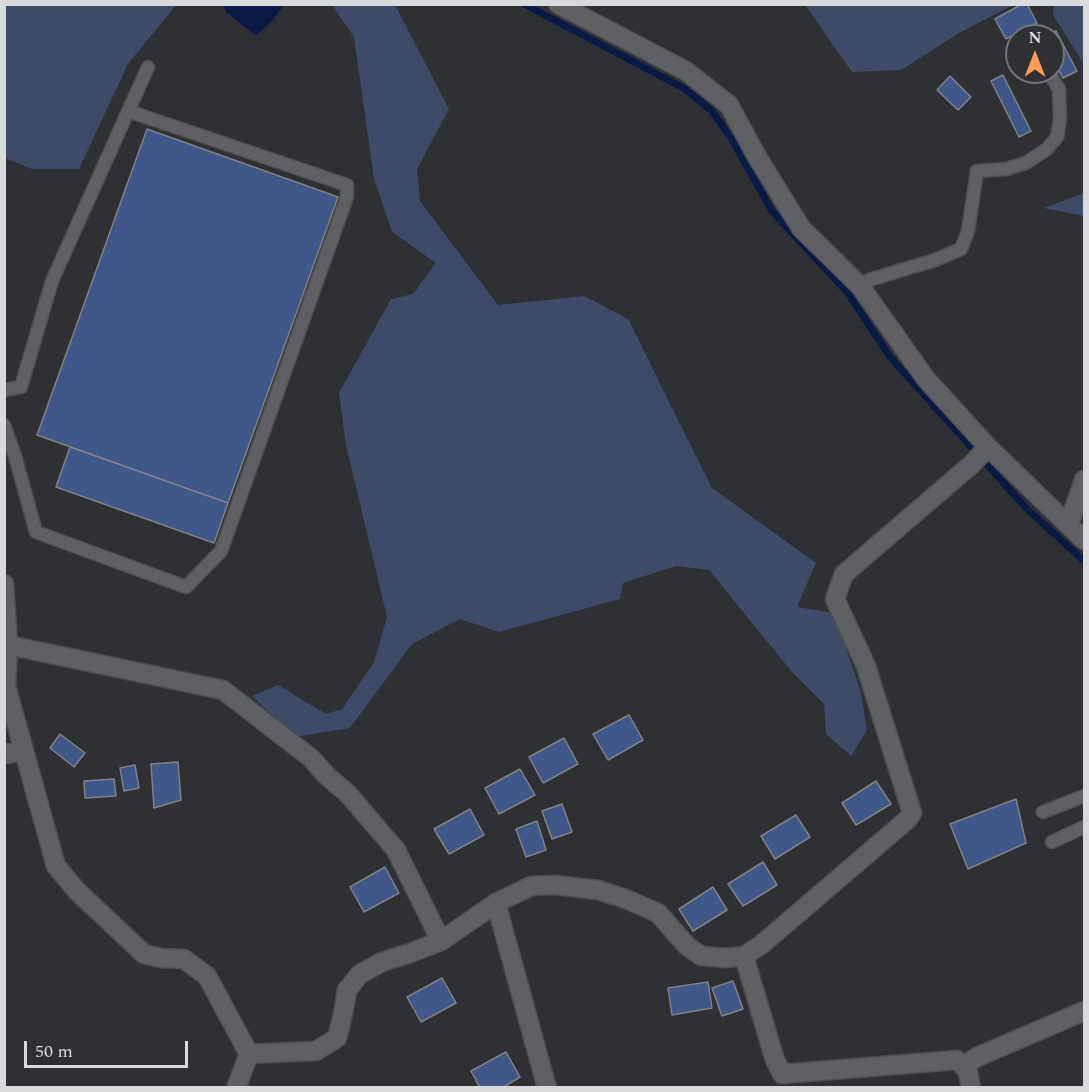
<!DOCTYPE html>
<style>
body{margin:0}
#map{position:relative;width:1089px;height:1092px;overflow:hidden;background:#2e3033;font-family:Spectral,serif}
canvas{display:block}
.frame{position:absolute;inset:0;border:6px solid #d9dadc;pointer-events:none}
.north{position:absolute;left:1005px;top:24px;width:60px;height:60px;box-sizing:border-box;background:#2e3033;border:2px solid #727477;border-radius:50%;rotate:0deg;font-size:16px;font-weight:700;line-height:24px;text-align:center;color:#d9dadc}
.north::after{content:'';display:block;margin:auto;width:21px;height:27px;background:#fd9c56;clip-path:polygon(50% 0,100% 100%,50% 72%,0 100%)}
.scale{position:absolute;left:24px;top:1041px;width:164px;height:27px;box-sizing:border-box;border:3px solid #d9dadc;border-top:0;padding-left:8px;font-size:18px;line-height:21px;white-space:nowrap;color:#d9dadc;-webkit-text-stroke:4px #2e3033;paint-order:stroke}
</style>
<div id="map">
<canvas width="1089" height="1092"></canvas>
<div class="frame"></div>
<div class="north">N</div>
<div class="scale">50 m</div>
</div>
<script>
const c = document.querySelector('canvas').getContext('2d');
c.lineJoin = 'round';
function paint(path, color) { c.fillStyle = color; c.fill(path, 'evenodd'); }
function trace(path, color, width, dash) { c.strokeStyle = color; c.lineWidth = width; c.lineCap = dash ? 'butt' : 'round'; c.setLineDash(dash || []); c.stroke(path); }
paint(new Path2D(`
 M4 5H176L128 64 79 169H32L5 158Z
 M332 5H395L449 109 417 169 420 201 498 305 584 296 628 319 712 488 816 563 797 607 834 613 861 692 867 730 851 756 826 734 824 704 792 672 709 570 676 566 623 583 620 599 499 632 460 619 412 644 350 728 295 737 252 696 278 685 326 714 342 709 374 662 387 617 346 445 339 393 391 299 413 294 436 263 392 232 374 179 354 37Z
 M805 5H1013L959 33 901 70 852 72Z
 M1054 5H1084V60L1082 61 1053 15Z
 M1084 193V216L1044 208Z`), '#3d4b69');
paint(new Path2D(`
 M226 4H284V5L272 21 256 36 226 12 224 7Z`), '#091a46');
trace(new Path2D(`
 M524 4 685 89 711 110 731 138 772 211 847 292 890 357 1027 509 1084 561`), '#091a46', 7);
const building = new Path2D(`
 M1022 4H1027L1037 23 1006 39 995 19Z
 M1056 31 1077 71 1063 78 1053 60V36H1046Z
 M1003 75 1031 131 1019 137 991 81Z
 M950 76 971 97 958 110 937 90Z
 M147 129 338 197 228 503 37 435Z
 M70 447 228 503 214 543 56 487Z
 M629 715 643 740 608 760 593 734Z
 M60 734 85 753 74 767 50 748Z
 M564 738 578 764 543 783 529 757Z
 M178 762 181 800 154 808 151 764Z
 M135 765 139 788 124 791 120 768Z
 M520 769 535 795 499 814 485 788Z
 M114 779 116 796 85 798 84 781Z
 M876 781 891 804 856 825 842 803Z
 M1016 799 1026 843 968 869 950 824Z
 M562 804 572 832 552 839 542 811Z
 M470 809 484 835 449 854 434 829Z
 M796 815 810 837 775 859 761 836Z
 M537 821 546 850 526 857 516 829Z
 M763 862 777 885 743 906 728 884Z
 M385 867 399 893 364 912 350 887Z
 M713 887 727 910 693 931 679 909Z
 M442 978 456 1003 421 1022 407 997Z
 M733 981 743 1009 722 1016 712 988Z
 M708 982 712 1008 672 1015 668 988Z
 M506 1052 520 1077 502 1088H480L471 1071Z`);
paint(building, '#405789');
trace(building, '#808285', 1.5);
const lane = new Path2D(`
 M860 286 869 280 935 260 961 249 968 231 977 171 1006 169 1026 163 1047 149 1057 137 1060 120 1059 89 1049 73
 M4 390 21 387 52 281 148 67
 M4 425 15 456 36 532 186 587 221 551 347 197V185L128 111
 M1043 812 1084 796
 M1052 842 1084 827`);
const street = new Path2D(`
 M558 4 686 71 729 105 756 155 801 228 860 286 926 379 988 447 1084 540
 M1069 524 1084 480
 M4 584 8 645 6 686 56 866 77 891 144 954 161 958 184 959 207 976 249 1054
 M8 645 223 690 311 758 327 776 348 794 396 850 441 941
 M4 753 9 754 23 750
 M496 903 547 1088
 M744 956 775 1060 782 1074 957 1060 967 1068 971 1088
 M249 1054 316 1051 337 1038 343 1014 347 990 360 974 382 962 413 952 441 941 496 903 531 886 555 885 598 890 626 899 658 913 687 946 701 956 726 958 744 956 761 945 908 819 912 813 866 666 835 599 844 574 972 464 988 447
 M963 1066 977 1057 1084 1011
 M236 1088 249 1054`);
trace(lane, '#4d4e50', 15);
trace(street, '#4d4e50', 21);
trace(lane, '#5f6064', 12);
trace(street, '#5f6064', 18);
</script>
